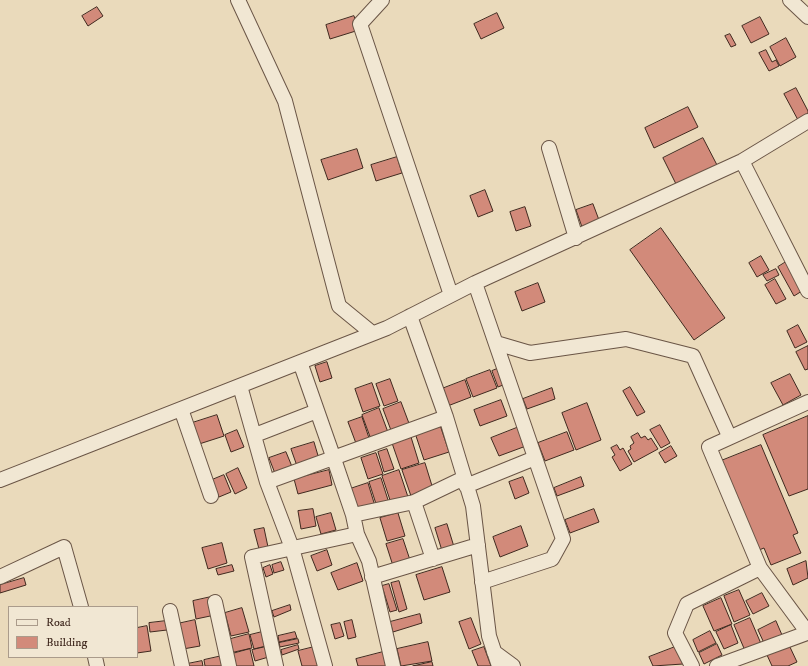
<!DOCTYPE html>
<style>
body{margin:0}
#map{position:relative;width:808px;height:666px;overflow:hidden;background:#eadabb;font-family:"IM FELL DW Pica",serif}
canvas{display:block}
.legend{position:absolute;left:8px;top:606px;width:130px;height:52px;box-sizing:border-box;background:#f1e7d3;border:1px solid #aa9b8b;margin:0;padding:5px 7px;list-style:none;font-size:12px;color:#40291f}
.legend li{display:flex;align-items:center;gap:8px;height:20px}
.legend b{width:20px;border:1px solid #aa9b8b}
</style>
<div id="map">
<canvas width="808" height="666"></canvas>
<ul class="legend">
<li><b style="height:5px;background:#f1e7d3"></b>Road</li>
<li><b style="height:11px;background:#d28a7a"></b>Building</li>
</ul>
</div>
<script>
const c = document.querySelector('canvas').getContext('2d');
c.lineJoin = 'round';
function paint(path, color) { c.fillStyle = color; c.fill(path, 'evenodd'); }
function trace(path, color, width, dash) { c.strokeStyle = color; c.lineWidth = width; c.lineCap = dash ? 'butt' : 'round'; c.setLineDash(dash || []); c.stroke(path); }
const building = new Path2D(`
 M97 7 103 16 88 26 82 16Z
 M497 13 504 28 481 39 474 24Z
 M354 16 359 30 330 39 326 25Z
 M760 17 769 34 751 43 742 26Z
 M730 34 736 45 731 47 725 36Z
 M786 38 796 57 780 66 770 47Z
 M766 50 772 62 776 60 779 66 769 71 759 53Z
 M796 88 808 111V115L798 120 784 94Z
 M688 107 698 127 654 148 645 128Z
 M703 138 717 165 677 186 663 158Z
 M357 149 363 168 328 180 321 160Z
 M397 157 402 173 376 181 371 165Z
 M485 190 493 211 478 217 470 196Z
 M593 204 599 220 582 227 576 210Z
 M525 207 531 226 516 231 510 212Z
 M661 228 725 318 694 340 630 250Z
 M761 256 769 270 757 277 749 263Z
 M786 262 802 291 794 296 778 267Z
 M776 269 779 275 767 281 763 275Z
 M775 279 786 299 776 304 765 285Z
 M538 283 545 302 522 311 515 292Z
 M798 325 807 342 795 348 787 331Z
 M808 346V369L805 370 796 352Z
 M327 362 332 378 320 382 315 366Z
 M502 367 508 383 498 387 492 371Z
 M490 370 497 388 473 397 466 379Z
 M790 374 801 395 783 405 771 383Z
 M390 379 398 401 384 406 376 384Z
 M465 380 471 397 445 407 439 390Z
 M372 383 380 406 363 412 355 389Z
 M630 387 645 412 637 416 623 391Z
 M552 388 555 399 527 409 523 399Z
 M501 400 507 416 480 426 474 410Z
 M401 402 410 426 392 433 383 409Z
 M587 403 601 440 576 450 562 413Z
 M379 408 389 435 372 442 362 415Z
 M217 415 224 436 196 445 189 424Z
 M808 416V489L789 496 763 435Z
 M362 417 370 441 357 446 348 422Z
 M439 422 449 452 424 460 414 430Z
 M660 425 670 443 661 448 650 430Z
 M519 427 526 446 499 456 491 438Z
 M237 430 244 447 231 452 225 435Z
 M567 432 574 450 545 461 538 443Z
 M638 433 641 438 645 436 648 440 651 438 658 449 634 462 628 451 631 449 630 446 634 443 631 437Z
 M411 437 419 463 401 469 392 443Z
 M314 442 319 459 297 466 291 449Z
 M617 445 620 450 623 448 632 464 620 471 612 457 615 455 611 448Z
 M761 445 798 533 793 535 801 553 771 565 764 548 759 550 721 461Z
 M671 446 677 456 665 463 659 453Z
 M387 449 394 469 384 472 378 452Z
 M286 452 293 469 276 476 269 458Z
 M376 453 383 474 368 479 361 458Z
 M425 463 433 489 411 496 402 470Z
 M238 468 247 488 235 494 226 474Z
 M329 470 332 485 298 494 294 479Z
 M399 470 408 497 391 503 382 476Z
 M224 475 231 492 219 497 212 480Z
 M523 477 529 493 515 499 509 482Z
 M581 477 584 486 557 496 554 488Z
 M381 478 389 503 377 507 369 482Z
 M368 483 375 506 358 511 350 489Z
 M313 509 316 526 301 529 298 511Z
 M594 509 599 522 570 533 565 520Z
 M331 513 336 530 321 534 316 517Z
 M398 513 405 536 387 541 380 518Z
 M447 524 455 550 443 554 435 528Z
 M521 526 528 546 500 557 493 537Z
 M264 528 268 547 259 549 254 530Z
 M403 539 411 563 394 569 386 544Z
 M222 543 227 563 208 569 202 548Z
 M327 550 332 565 317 571 311 556Z
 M806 561 808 578 793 585 787 569Z
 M281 562 284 570 274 573 272 565Z
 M357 563 363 581 338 590 331 573Z
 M232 565 234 571 218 575 216 569Z
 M270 565 273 574 266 577 263 568Z
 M442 567 450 592 424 600 416 575Z
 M24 578 26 585 0 593V585Z
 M399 581 407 609 399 612 391 583Z
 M389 584 397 610 390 612 382 586Z
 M739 590 750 615 734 622 724 596Z
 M762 593 769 606 753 614 746 601Z
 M211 597 215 615 196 619 193 601Z
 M721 598 732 624 714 631 703 606Z
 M290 605 291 610 274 617 272 611Z
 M242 608 249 632 231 636 225 613Z
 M420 614 422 623 393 632 390 622Z
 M471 618 481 644 469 649 459 622Z
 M750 618 762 646 746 653 734 625Z
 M195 620 200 646 183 649 177 624Z
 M352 620 356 637 348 639 344 622Z
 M166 621 167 630 150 632 149 623Z
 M776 621 782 635 764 643 758 630Z
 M340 623 344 636 335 639 331 625Z
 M731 625 738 643 724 649 716 632Z
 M147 626 151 651 137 653V628Z
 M266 631 270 645 254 649 250 635Z
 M710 631 716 643 698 652 693 640Z
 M295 632 297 638 279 642 278 636Z
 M249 634 252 648 230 653 227 640Z
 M298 639 299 643 280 647 279 643Z
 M428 642 432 661 401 666 397 649Z
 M717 644 722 655 704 664 699 653Z
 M298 645 299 649 282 655 281 650Z
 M789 645 797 662 788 666H772L767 655Z
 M270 646 272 656 255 661 252 650Z
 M318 646 323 666H302L298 651Z
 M484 647 491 666H478L472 651Z
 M675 647 683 664 653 666 649 657Z
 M250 649 254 666H235L232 654Z
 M383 652 387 666H358L356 659Z
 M222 656 224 666H205L204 660Z
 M202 661 203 666H187V664Z
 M432 662 433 666H413Z`);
paint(building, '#d28a7a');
trace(building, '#40291f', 1);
const minor = new Path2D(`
 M238 0 285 101 339 306 372 333
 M382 0 360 24 451 295
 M790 0 808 17
 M549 148 576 238
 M742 161 808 291
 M475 283 563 539 552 559 482 582
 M410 316 446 417 473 506 489 636 499 666
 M496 343 530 353 626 339 693 356 729 436
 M300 362 334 459 353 515 357 534 369 561 393 666
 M240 386 267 482 292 548 325 666
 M181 409 211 496
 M255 435 317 411
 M0 480 387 328 475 283 742 161 808 121
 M267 482 446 417
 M466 486 535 458
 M414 502 433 559
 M353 515 414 502 464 478
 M760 568 709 447 808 402
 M0 577 64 547 81 607
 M372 577 478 545
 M215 602 229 666
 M170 611 182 666
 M494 652 513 666
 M95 657 97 666
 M276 666 252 557 357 534
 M692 666 675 633 687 604 760 568 808 633
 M717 666 807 633`);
trace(minor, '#6a5546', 16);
trace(minor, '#f1e7d3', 14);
</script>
